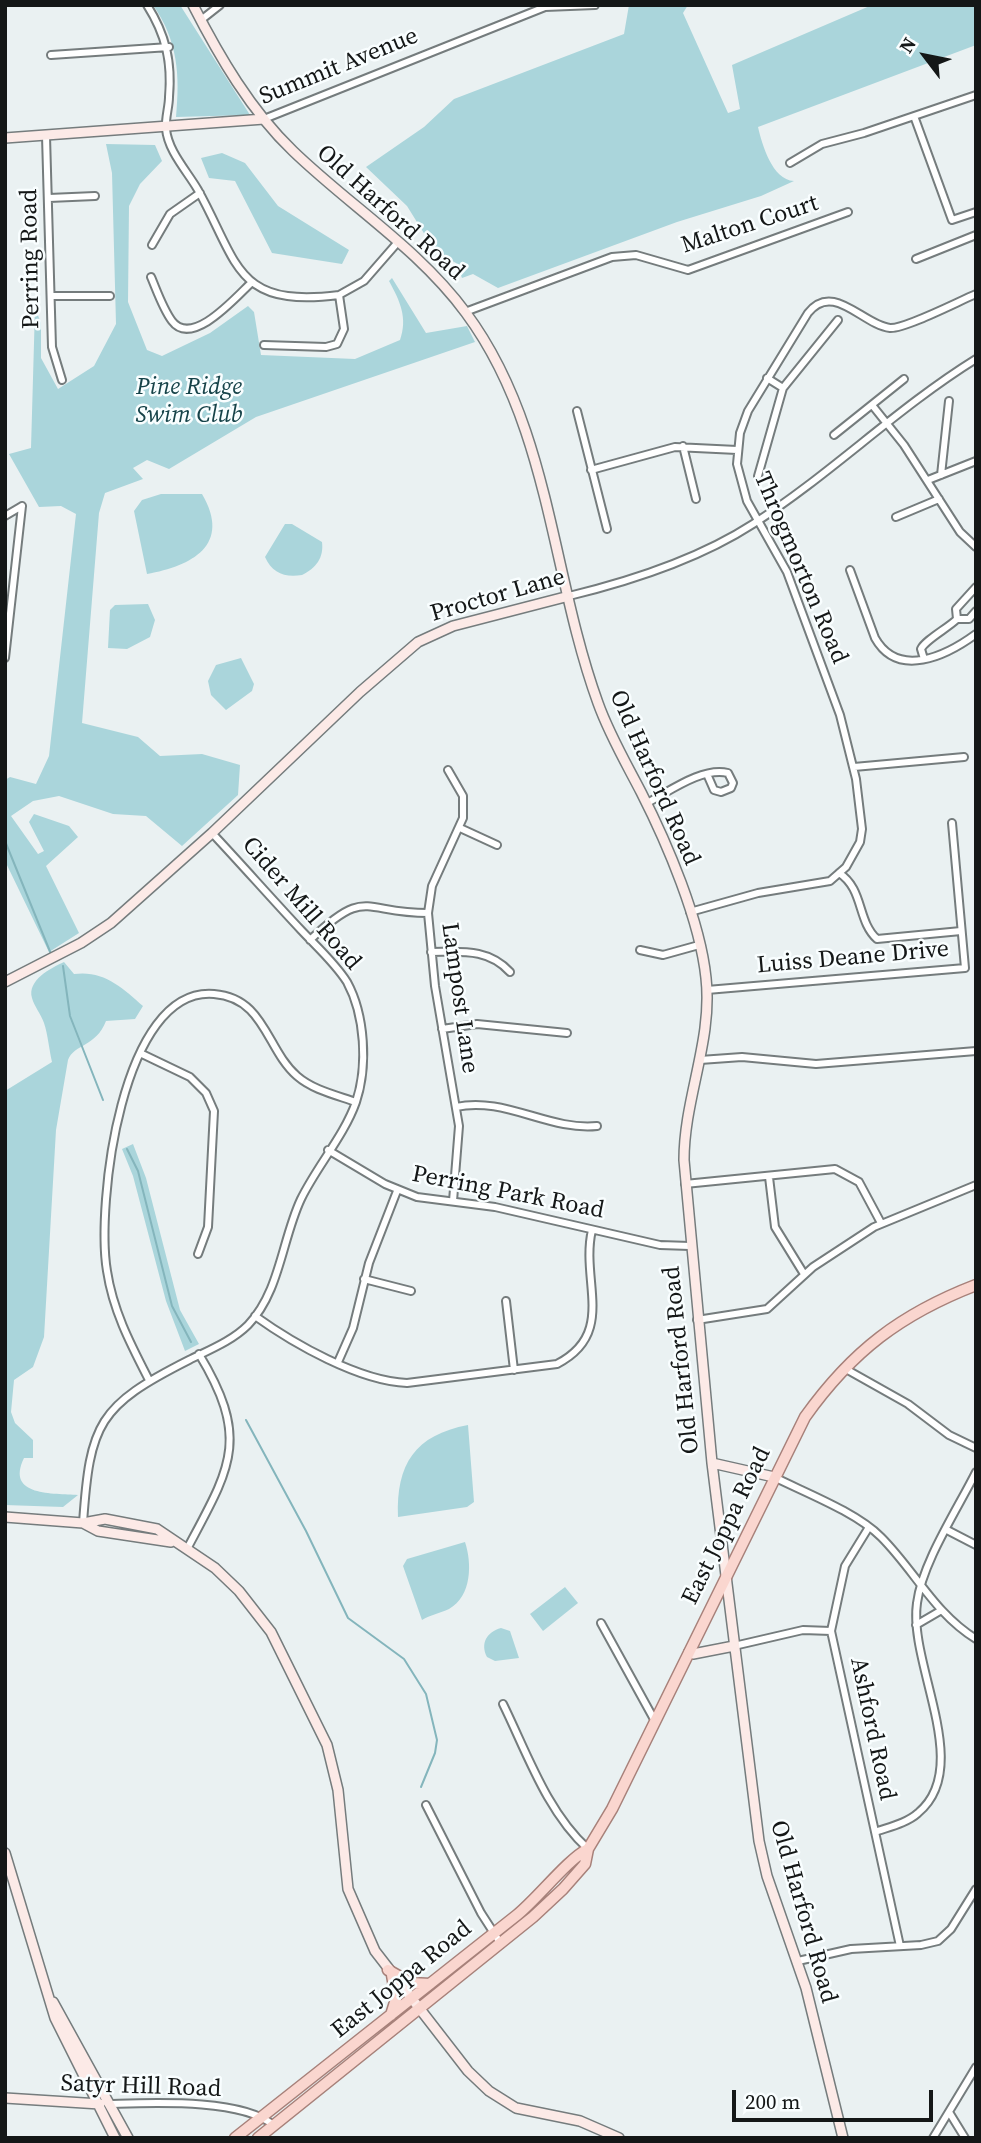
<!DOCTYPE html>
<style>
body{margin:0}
#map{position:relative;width:981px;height:2143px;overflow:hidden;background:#eaf1f2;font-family:"Source Serif 4",serif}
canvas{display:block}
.frame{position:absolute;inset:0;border:7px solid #141717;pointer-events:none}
.north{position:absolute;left:890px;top:21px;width:70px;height:70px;-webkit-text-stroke:5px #f9feff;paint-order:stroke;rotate:302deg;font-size:19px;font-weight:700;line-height:28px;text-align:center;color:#141717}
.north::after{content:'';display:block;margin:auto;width:24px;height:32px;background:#141717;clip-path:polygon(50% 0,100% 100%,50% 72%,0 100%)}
.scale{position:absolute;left:732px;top:2090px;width:201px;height:32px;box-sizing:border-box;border:4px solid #141717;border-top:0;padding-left:9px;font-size:21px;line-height:24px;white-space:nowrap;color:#141717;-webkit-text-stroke:5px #f9feff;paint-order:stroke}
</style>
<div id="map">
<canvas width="981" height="2143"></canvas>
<div class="frame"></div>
<div class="north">N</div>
<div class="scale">200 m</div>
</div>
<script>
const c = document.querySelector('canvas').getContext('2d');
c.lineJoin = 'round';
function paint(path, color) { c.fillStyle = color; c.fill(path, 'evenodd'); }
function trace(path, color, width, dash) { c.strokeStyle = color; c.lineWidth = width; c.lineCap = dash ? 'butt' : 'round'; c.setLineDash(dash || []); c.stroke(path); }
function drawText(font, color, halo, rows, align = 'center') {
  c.font = font + ' "Source Serif 4",serif'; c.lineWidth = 5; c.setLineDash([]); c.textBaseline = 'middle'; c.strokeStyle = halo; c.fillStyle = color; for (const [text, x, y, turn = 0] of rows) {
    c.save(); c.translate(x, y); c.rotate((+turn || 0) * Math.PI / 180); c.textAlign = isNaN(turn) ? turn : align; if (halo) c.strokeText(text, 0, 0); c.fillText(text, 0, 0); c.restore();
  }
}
paint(new Path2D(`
 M153 5H180L250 115 176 117C180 75 178 41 153 5Z
 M629 5H688L683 13 728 113 740 109 732 65 872 5H976V45L758 127C762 144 772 180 794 181L761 196 677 222 498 288 473 274 462 278 456 263 435 251 407 206 366 167 424 127 454 99 624 34Z
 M106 144 155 145 162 161 140 184 129 206 128 302 147 350 162 356 210 333 248 306 254 312 261 355 355 359 400 340C408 318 400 301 389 281L392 278 426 333 467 326 475 342 256 417 169 469 147 460 133 468 143 479 105 493 99 513 82 723 138 737 160 756 202 754 240 765 238 795 182 846 146 816 113 814 59 796 33 801 11 816 38 854 44 851 29 822 34 814 69 826 78 837 46 866 79 933 49 952 5 861V780L10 777 36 784 49 756 76 514 61 506 39 507 9 454 31 448 35 308 41 323V358L58 389 94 366 116 324 112 173Z
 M222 153 245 163 278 206 349 250 342 264 272 253 235 181 209 178 201 158Z
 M161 494H202C232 545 192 566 147 574L134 511 142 500Z
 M285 524H292L322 542C324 558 316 568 302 575 285 578 272 573 265 557Z
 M148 604 155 620 150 637 127 649 108 648 110 610 115 605Z
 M241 658 254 684 252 691 226 710 211 695 208 681 216 665Z
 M64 962 74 974C103 970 122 987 143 1006L135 1019 106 1021C96 1047 74 1044 68 1060L56 1130 44 1337 33 1367 14 1380 11 1412 15 1423 33 1440V1458H24C5 1497 54 1493 78 1495L63 1507 5 1505V1091L52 1062C49 1049 48 1035 44 1023 41 1014 34 1006 32 998 27 980 51 968 64 962Z
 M133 1144 146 1178 180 1310 199 1344 185 1351 166 1301 133 1176 122 1149Z
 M468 1425 474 1502 467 1507 398 1517C396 1464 415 1435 468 1425Z
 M465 1542C472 1563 472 1596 449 1609 440 1613 430 1615 422 1620L403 1566 407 1559Z
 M565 1587 578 1603 543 1631 530 1614Z
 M501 1628 510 1631 519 1658 495 1661 487 1657C480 1643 487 1632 501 1628Z`), '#aad5db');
trace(new Path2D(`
 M5 841 51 954
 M63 966 70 1016 103 1100
 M127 1149 138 1171 172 1306 191 1342
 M246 1420 306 1531 348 1618 404 1659 426 1694 437 1740 435 1753 421 1787`), '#84b5bc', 2);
const street = new Path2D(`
 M147 5C166 35 172 62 169 97 169 107 165 118 166 129 168 151 187 171 198 190 239 264 235 308 339 295
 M201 20 220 5
 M51 55 169 47
 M914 116 952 220 976 212
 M264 119 545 7 595 5
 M46 136 52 347 62 380
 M790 163 822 144 864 133 976 95
 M49 198 95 196
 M152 245 170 214 200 193
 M916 259 976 235
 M151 277C157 291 163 309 172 321 192 348 236 297 251 283
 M52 296H110
 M465 312 612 257 636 255 688 270 848 212
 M264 345 326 347 337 344 344 329 339 295 364 281 398 242
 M767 378 783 388
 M872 405 904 445 960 532 976 547
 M577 411 607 529
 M834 435 904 379
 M683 446 696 499
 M591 470 675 447 737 450
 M941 475 949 401
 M758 476 783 388 838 320
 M928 480 976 461
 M5 516 22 506
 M896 517 939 499
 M850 570 875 638C898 679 946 656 976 634
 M569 596C631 581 699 559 753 524 831 474 897 408 976 359
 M957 619 956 609 976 587
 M5 658 22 506
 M924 659 921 649C925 640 948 628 957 619H969L976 611
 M854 767 964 757
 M448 770 463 796V818L432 886 428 913 435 986 459 1126 453 1201
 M647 803C670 791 702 767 728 773L733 783 731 788 721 792 714 790 707 774
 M460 828 497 845
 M839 873C864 889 857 921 877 939L961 931
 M690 912 758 893 830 881 846 867 860 842 862 829 856 779 840 715 787 572 747 501 737 464 740 433 748 411 808 313C833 281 863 325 890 328 905 329 959 301 976 294
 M310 940C367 886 362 913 428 913
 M640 950 663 955 699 945
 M431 952C461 952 488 948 510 972
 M707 990 965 968 952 823
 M442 1029 477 1024 567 1033
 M142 1054 190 1077 206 1093 214 1111 208 1227 198 1254
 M700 1060 742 1057 816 1064 976 1051
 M456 1107C504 1096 549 1131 597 1126
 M328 1150 385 1184 417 1197 495 1207 660 1245 690 1246
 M769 1177 775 1227 804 1274
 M685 1184 835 1169 859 1182 881 1223
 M364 1279 411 1291
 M506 1301 514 1370
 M255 1316C294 1344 359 1381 407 1383L557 1364C617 1333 580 1281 592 1230
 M697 1320 767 1309 813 1267 874 1227 976 1185
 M338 1362 353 1328 369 1263 397 1191
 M844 1368 908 1404 949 1435 976 1448
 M149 1380C131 1345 113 1311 107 1271 96 1206 121 986 214 994 265 998 266 1049 297 1076 313 1090 336 1095 356 1102
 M774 1477C806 1493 856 1512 881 1537 915 1571 934 1613 976 1639
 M83 1523C90 1423 98 1406 189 1360 209 1350 232 1341 248 1325 280 1292 282 1239 301 1199 317 1166 344 1136 356 1102 368 1066 365 1015 347 982 335 963 317 947 301 930 271 898 242 865 212 833
 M869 1527 845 1566 831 1631 900 1946
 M947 1530 976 1545
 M187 1549C230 1468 251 1440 199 1354
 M601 1623 655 1721
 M916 1625 940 1611
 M734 1646 803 1630 831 1631
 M503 1704C527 1753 547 1812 588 1849
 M426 1805 481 1913 501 1944
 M875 1832C889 1827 907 1823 918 1813 974 1767 908 1664 917 1603 922 1563 957 1510 976 1472
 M798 1961 851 1949 921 1945 938 1941 951 1929 976 1889
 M108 2104C150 2103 241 2098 273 2125
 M949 2112 965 2138
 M933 2138 976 2067`);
const secondary = new Path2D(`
 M193 5C219 56 251 111 293 151 350 206 419 249 466 313 550 426 551 574 598 703 609 734 626 763 641 792 667 843 700 920 706 978 713 1040 684 1098 684 1160L712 1463 759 1841 767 1876 806 1988 843 2138
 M5 138 264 119
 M5 982 81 943 111 923 212 833 360 692 418 642 453 626 569 596
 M712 1463 774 1477
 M5 1517 83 1523 105 1519 157 1529 215 1568 239 1591 271 1632 327 1745 338 1790 348 1889 375 1951 468 2071 489 2091 516 2108 580 2121 619 2138
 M83 1523 98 1531 171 1542
 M689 1652 693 1654 734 1646
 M5 1853 55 2018 115 2138
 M53 2002 128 2138
 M5 2098 100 2104`);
const primary = new Path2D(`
 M388 1970 411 1983 430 1984
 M391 2015 396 1999 392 1975
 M235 2138 517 1915C538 1898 568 1859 588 1849
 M258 2138 533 1917 563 1889 585 1864 588 1849 612 1809 805 1417C852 1351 901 1314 976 1285`);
trace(street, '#757c7d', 10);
trace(secondary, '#757c7d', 12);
trace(primary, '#a7817a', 13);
trace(street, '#fff', 6);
trace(secondary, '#fceae7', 9);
trace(primary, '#fad6cf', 10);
drawText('24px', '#141717', '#f9feff', [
 ["Summit Avenue",339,67,-22],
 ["Old Harford Road",390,213,42],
 ["Malton Court",750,225,-18],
 ["Perring Road",31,259,-91],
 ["Throgmorton Road",800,568,67],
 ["Proctor Lane",498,596,-16],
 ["Old Harford Road",654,778,66],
 ["Cider Mill Road",301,904,49],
 ["Luiss Deane Drive",853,958,-5],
 ["Lampost Lane",459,998,82],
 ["Perring Park Road",508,1193,11],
 ["Old Harford Road",682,1360,-96],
 ["East Joppa Road",727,1526,-64],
 ["Ashford Road",872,1729,78],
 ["Old Harford Road",803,1912,74],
 ["East Joppa Road",402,1980,-39],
 ["Satyr Hill Road",141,2087,2]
]);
drawText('italic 24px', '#164349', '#f9feff', [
 ["Pine Ridge",189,388],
 ["Swim Club",189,416]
]);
</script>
